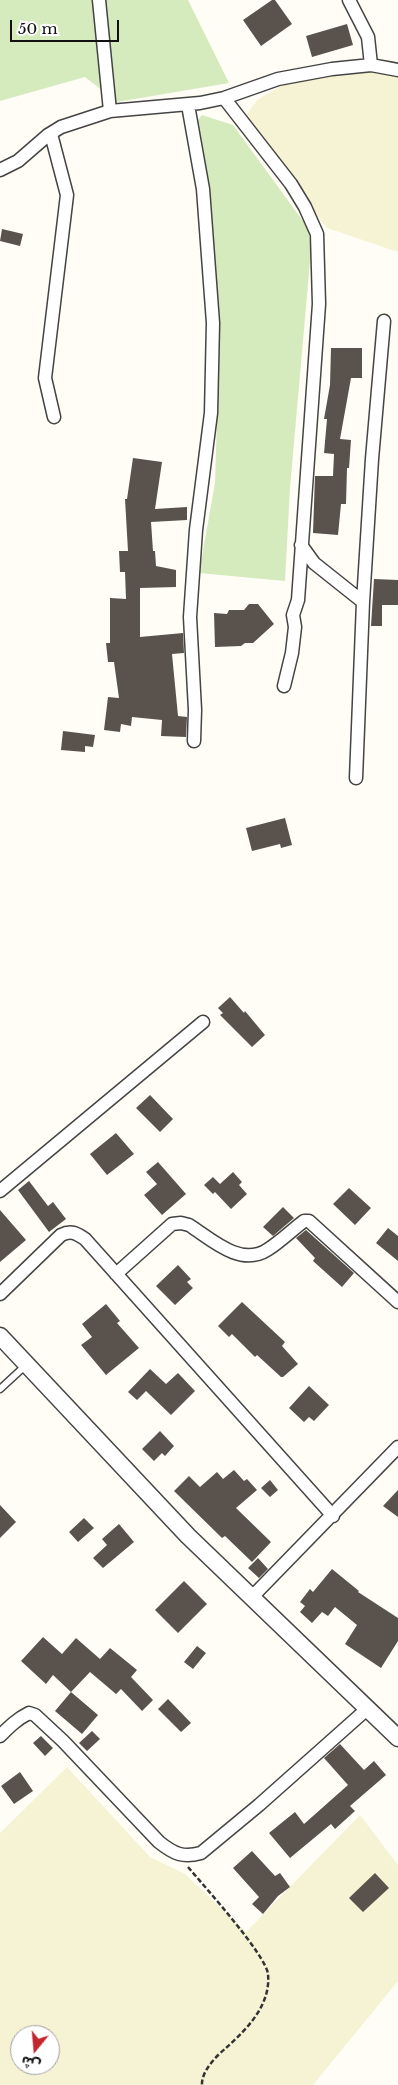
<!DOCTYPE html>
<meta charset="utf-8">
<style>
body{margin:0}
#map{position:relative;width:398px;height:2085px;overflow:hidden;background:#fffdf5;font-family:"Libre Baskerville","Noto Sans Arabic",serif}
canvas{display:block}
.north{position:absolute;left:10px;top:2025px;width:50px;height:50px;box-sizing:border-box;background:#fff;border:1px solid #a0a0a0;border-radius:50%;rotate:197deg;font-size:14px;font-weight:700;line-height:20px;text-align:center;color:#111}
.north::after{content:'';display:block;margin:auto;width:18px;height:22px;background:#c4262e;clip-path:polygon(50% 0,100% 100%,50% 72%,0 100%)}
.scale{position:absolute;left:10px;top:20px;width:109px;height:22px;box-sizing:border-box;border:2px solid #111;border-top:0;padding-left:6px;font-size:15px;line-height:18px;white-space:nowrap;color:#111;-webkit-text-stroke:4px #fff;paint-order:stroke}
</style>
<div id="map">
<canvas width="398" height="2085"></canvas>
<div class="north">ش</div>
<div class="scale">50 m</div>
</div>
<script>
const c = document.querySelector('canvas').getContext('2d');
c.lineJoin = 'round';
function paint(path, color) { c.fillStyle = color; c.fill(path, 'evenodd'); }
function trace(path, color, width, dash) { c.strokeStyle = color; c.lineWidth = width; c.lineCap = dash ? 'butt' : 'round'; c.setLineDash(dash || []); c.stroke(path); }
paint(new Path2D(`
 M359 68 398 75V252L327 228 252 130 247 114 257 100 290 81Z
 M67 1767 150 1857 185 1874 246 1932 360 1815 398 1865V1981L313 2085H0V1833ZM20 2035H50V2065H20Z`), '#f6f3d4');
paint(new Path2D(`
 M0 0H188L229 83 117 102 85 77 0 101Z
 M202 115 233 125 308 228 311 250 290 488 285 581 199 573 215 483 220 323 211 272 210 229 212 212 197 133V121Z`), '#d5ebbd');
paint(new Path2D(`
 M272 0H275L292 24 261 46 243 20Z
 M347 24 353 45 312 57 306 36Z
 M2 229 23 234 20 246 0 241Z
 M331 348H362V378H351L340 439 351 440 349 468H347L346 504H341L338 535 313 533 315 476H333L334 454 324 453 327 419H324L330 385Z
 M133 458 162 462 155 509 187 507V520L151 522 153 551H155L156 566 176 570V587L140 588V637L183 633 184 653 172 654 178 716 187 717 186 737 161 736 162 720 132 717 131 726 121 724 120 732 104 730 108 697 119 698 114 662H108L106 643H110V598L126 599 125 572H120L119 551H128L125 499H127Z
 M374 579 398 580V605H382V626H371Z
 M249 604H258L274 624 253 643H245L241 646 215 647 214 613 227 614 229 610H244Z
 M63 731 95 735 93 747 85 746V752L61 750Z
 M285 818 292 845 281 848 280 844 252 851 246 828Z
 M230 997 244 1013 245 1011 265 1035 252 1047 220 1015 223 1013 218 1008Z
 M150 1095 173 1119 160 1132 136 1108Z
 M116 1133 134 1154 107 1175 90 1154Z
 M158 1162 186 1194 162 1215 144 1195 157 1184 146 1172Z
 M233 1172 242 1182 239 1185 247 1194 231 1209 215 1192 213 1194 204 1185 213 1177 220 1184Z
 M29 1181 48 1206 53 1202 66 1219 49 1232 18 1190Z
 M349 1188 371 1208 355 1225 333 1204Z
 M283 1207 294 1218 273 1236 263 1227Z
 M0 1210 26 1240 0 1262Z
 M388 1228 398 1236V1261L376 1243Z
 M306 1230 354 1273 342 1287 313 1261 315 1258 296 1238Z
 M178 1265 191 1279 187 1282 193 1288 175 1305 156 1286Z
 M242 1302 285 1342 282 1346 298 1364 283 1377H281L257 1355 255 1357 232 1334 229 1337 218 1326Z
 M106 1304 120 1321 117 1323 139 1348 106 1375 81 1345 92 1337 82 1324Z
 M150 1369 166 1384 178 1373 195 1391 171 1415 146 1391 137 1400 128 1392Z
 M309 1386 329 1405 314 1421 309 1417 304 1422 289 1408Z
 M160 1431 174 1446 165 1456 162 1453 154 1461 142 1449Z
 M234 1470 244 1481 247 1479 257 1490 236 1508 271 1542 252 1562 225 1536 222 1538 174 1491 189 1476 200 1487 217 1472 223 1479Z
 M270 1480 278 1490 270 1497 261 1488Z
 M398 1490V1517L383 1506Z
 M0 1505 16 1522 0 1538Z
 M84 1518 94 1528 78 1542 69 1532Z
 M119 1524 134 1542 103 1568 93 1558 107 1545 102 1539Z
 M258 1558 268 1569 259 1578 248 1568Z
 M332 1569 359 1591 358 1592 398 1618V1641L381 1668 345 1644 357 1625 335 1607 328 1616 322 1612 312 1623 300 1612 305 1606 300 1602 310 1589 313 1592Z
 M184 1581 207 1604 178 1633 155 1610Z
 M43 1637 62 1654 76 1638 100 1659 110 1648 137 1670 131 1677 153 1700 142 1711 121 1689 116 1694 90 1672 71 1692 53 1675 46 1684 21 1661Z
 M197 1646 206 1653 193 1669 184 1662Z
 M71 1692 98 1715 82 1734 55 1711Z
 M168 1699 191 1723 181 1732 158 1709Z
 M92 1731 100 1739 87 1751 79 1743Z
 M41 1736 53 1748 45 1756 33 1743Z
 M340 1744 364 1770 374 1761 386 1775 350 1806 355 1811 335 1829 331 1824 290 1858 269 1833 295 1812 304 1824 348 1785 324 1758Z
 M20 1772 33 1791 14 1804 1 1786Z
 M252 1851 275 1876 280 1873 290 1887 278 1896 263 1914 252 1904 259 1897 233 1868Z
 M375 1873 389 1888 363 1912 349 1898Z`), '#5a524d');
const service = new Path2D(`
 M0 1389 25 1366`);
const minor = new Path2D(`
 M99 0 110 111
 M349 0 368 37 371 65
 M224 98 291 184 305 207 317 234 319 304 298 600 293 615 295 627 292 653 284 686
 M188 105 203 189 213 323 211 413 196 530 190 617 195 710 194 741
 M51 134 67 195 45 378 54 417
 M0 170 18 161 48 135 61 127 110 111 200 103 224 98 278 79 332 69 371 65 398 70
 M301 545 314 563 363 602 372 459 384 321
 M356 778 363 602
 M0 1191 203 1022
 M116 1274 172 1224 181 1223 189 1225C211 1239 240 1267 267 1250 280 1242 292 1230 304 1221H309L398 1302
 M0 1294 61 1235C71 1230 76 1233 85 1239L333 1516
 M251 1598 398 1447
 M0 1736C9 1727 17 1719 29 1713L35 1715 63 1741 159 1842C174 1854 183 1858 201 1853L259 1805 367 1709`);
const tertiary = new Path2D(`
 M0 1336 188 1536 398 1738`);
trace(service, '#444', 9);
trace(minor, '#444', 15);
trace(tertiary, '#444', 19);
trace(new Path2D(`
 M188 1867C204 1886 266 1955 268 1974 271 2005 247 2029 226 2048 216 2056 201 2072 202 2085`), '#333', 2.5, [5, 2.5]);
trace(service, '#fff', 6);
trace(minor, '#fff', 12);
trace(tertiary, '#fff', 16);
</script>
